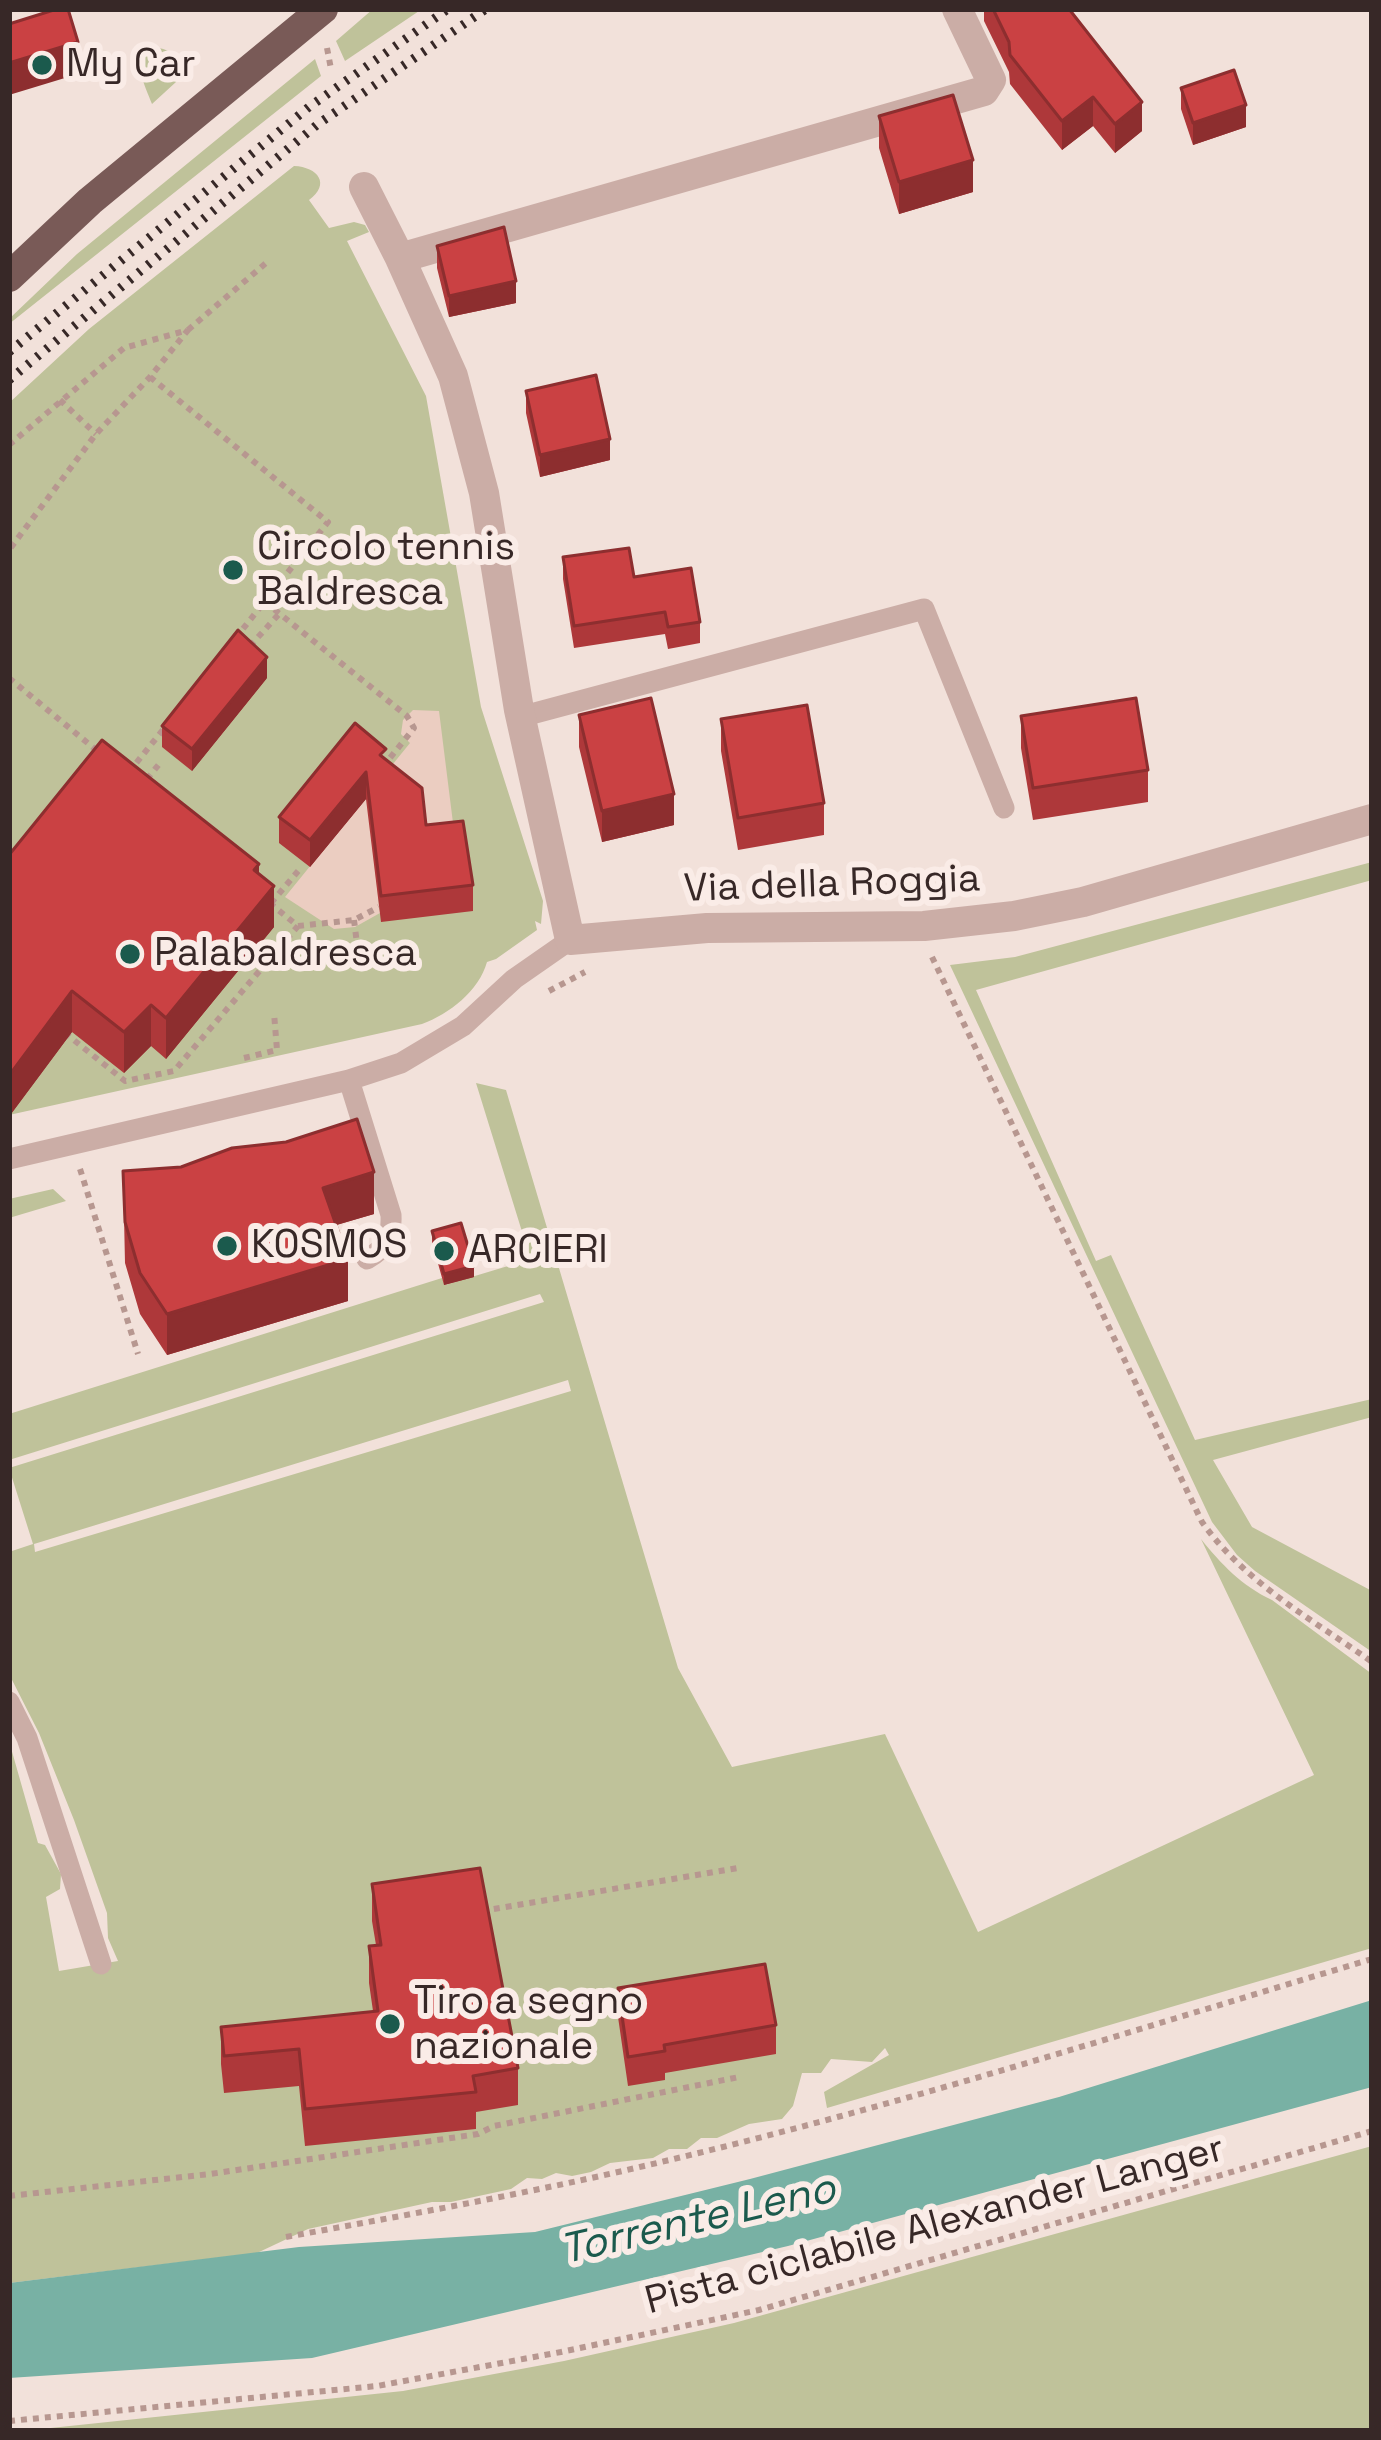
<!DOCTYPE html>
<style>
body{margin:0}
#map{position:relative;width:1381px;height:2440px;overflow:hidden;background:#f2e1da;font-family:"Space Grotesk",sans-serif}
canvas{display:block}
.frame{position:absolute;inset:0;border:12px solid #372827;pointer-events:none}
</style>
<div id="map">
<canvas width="1381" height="2440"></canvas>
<div class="frame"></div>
</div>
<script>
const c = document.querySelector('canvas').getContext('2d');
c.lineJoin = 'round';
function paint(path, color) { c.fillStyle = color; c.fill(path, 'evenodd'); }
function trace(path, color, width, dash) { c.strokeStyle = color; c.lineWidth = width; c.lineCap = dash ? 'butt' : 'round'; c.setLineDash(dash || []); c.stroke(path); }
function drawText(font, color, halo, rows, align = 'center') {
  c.font = font + ' "Space Grotesk",sans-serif'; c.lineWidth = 12; c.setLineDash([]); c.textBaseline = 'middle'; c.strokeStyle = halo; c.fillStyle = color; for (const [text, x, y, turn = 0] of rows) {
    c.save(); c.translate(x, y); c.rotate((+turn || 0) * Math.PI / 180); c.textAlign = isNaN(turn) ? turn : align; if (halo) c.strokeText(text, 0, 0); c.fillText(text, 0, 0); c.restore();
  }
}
paint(new Path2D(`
 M373 9H422L345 61 336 41Z
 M150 48C167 47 174 52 180 68L176 82 152 104C145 85 132 64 150 48Z
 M315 59 321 76 9 324V319L77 254Z
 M294 166C318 167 331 184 309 200L329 228 354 222 365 225 369 232 347 241 426 396 481 707 543 901 541 924 535 921 537 930 496 959 487 962C479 991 449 1014 422 1024L9 1115V403L89 329Z
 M1372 862V880L976 990 1096 1261 1111 1255 1195 1440 1372 1399V1417L1213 1460 1252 1527 1372 1591V1652L1255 1571 1237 1555 1212 1522 950 965 1015 957Z
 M476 1083 506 1090 678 1668 732 1767 885 1734 978 1932 1314 1775 1201 1539C1221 1564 1242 1586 1272 1600L1372 1674V1948L827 2108 824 2092 889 2055 885 2048 872 2062 831 2059 821 2073H802L793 2106 782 2119 749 2124 717 2138H701L687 2149H669L653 2158 610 2163 591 2172 572 2176 556 2173 542 2179 527 2178 511 2189 451 2202H432L308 2229 257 2253 9 2283V1741L38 1843 45 1845 61 1874 60 1889 46 1897 59 1971 118 1961 108 1938 107 1913 74 1820 39 1733 9 1674V1552L33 1544 9 1468 544 1302 540 1294 9 1460V1414L442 1278 445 1285 508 1266 507 1258 528 1251ZM568 1380 571 1391 35 1552 34 1544Z
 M53 1189 66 1201 9 1218V1199Z
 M1372 2146V2431H22L403 2391 564 2361 734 2323Z`), '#bfc29a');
paint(new Path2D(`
 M413 710 439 711 455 839 371 836 380 913 355 927 334 929 285 897 410 743 401 734 403 720Z`), '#ebcdc1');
paint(new Path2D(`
 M1372 2000V2087L788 2246 312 2358 9 2378V2283L299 2247 535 2232 750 2179 1059 2097Z`), '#78b1a4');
trace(new Path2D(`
 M327 48 331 69
 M188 330 266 263
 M150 377 328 522 238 635
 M60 400 96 434
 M9 445 124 348 188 330 150 377 96 434 9 550
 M265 602 407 716 414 728 390 758
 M250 646 279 614
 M9 678 101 754
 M129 772 166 726
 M147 779 160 763
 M271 903 299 870
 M354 920 357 944
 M298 926 354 920 379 907
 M932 957 1202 1522C1244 1582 1313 1620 1372 1662
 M549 991 585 972
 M65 1033 125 1081 174 1071 298 926 267 901
 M244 1058 277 1050 274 1013
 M80 1169 138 1354
 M482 1911 738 1868
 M9 2196 210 2174 478 2134 494 2126 739 2077
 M286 2237C406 2215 525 2194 644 2166 890 2109 1130 2031 1372 1959
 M9 2421 377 2386 561 2352 759 2310 1372 2131`), '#b79790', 6, [6, 6]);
trace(new Path2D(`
 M520 717 924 609 1004 808
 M349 1080 391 1215C392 1238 386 1248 367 1259
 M9 1159 349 1080 401 1063 463 1026 514 979 570 940
 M9 1702 27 1738 101 1964`), '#cbada6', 21);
trace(new Path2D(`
 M364 187 400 258 453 376 484 493 519 710 570 940 707 928 924 926 1014 916 1083 902 1372 819
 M400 258 984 91 991 80 957 9`), '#cbada6', 30);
trace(new Path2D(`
 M9 277 90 201 323 9`), '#795a57', 30);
trace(new Path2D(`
 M9 352 309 107 448 9
 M9 380 318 124 486 9`), '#372827', 9, [3, 9]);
paint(new Path2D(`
 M984 9H1069L1142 131 1115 153 1093 126 1062 150 1010 84 1009 72 984 21Z
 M1181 88 1246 127 1193 145 1181 109Z
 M879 116 973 192 899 214 879 148Z
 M437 246 516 303 449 317 437 268Z
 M526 391 610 460 540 477 526 413Z
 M563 557 634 577 700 622V643L668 649 665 634 574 648 563 579Z
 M267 678 192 771 162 747V726Z
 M579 715 674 825 602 842 579 747Z
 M1021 716 1148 770V802L1033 820 1021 748Z
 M721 719 824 803V835L738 850 721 751Z
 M386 759 426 825 473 885V911L381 922 366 799 310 867 279 843V817Z
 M9 855 259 874 274 927 166 1059 151 1046 124 1073 72 1032 11 1114 9 1113Z
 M181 1167 374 1214 336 1225 348 1301 167 1355 140 1314 125 1263 123 1171Z
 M432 1231 474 1277 444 1285 432 1242Z
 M372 1884 518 2068V2105L476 2112V2129L305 2146 299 2086 224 2093 221 2064V2027L373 2011 369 1983V1946L376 1945 372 1921Z
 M618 1988 776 2025V2054L665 2073V2080L628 2086 618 2017Z`), '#ae383a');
paint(new Path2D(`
 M78 42V74L9 95V63Z
 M1093 97V126L1062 150V121Z
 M1142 102V131L1115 153V124Z
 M1246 105V127L1193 145V123Z
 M973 160V192L899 214V182Z
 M516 281V303L449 317V296Z
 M610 439V460L540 477V455Z
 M267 657V678L192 771V749Z
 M366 772V799L310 867V840Z
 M674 794V825L602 842V811Z
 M259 864V904L274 886V927L166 1059V1018Z
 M72 991V1032L11 1114V1073Z
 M151 1005V1046L124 1073V1032Z
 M374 1172V1214L323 1229V1188Z
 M348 1259V1301L167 1355V1314Z
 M474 1266V1277L444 1285V1274Z`), '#8d2e2f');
const building = new Path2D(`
 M57 9H68L78 42 9 63V24Z
 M993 9H1069L1142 102 1115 124 1093 97 1062 121 1010 55 1009 42Z
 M1234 70 1246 105 1193 123 1181 88Z
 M953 95 973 160 899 182 879 116Z
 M504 227 516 281 449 296 437 246Z
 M596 375 610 439 540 455 526 391Z
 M629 548 634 577 691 568 700 622 668 627 665 612 574 626 563 557Z
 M238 630 267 657 192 749 162 726Z
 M651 698 674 794 602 811 579 715Z
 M1136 698 1148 770 1033 788 1021 716Z
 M807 705 824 803 738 818 721 719Z
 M355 723 386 749 380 755 422 788 426 825 463 821 473 885 381 896 366 772 310 840 279 817Z
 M102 740 259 864 254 870 274 886 166 1018 151 1005 124 1032 72 991 11 1073 9 1072V855Z
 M357 1119 374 1172 323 1188 348 1259 167 1314 140 1273 125 1222 123 1171 181 1167 232 1148 286 1142Z
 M461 1223 474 1266 444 1274 432 1231Z
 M480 1868 518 2068 473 2076 476 2092 305 2109 299 2049 224 2056 221 2027 378 2011 369 1946 381 1945 372 1884Z
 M765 1964 776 2025 664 2045 665 2051 628 2057 618 1988Z`);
paint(building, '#ca4143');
trace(building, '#8d2e2f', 3);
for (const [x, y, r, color] of [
 [42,65,12,"#1b5a4d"],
 [233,570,12,"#1b5a4d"],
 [130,954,12,"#1b5a4d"],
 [227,1246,12,"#1b5a4d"],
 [444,1251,12,"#1b5a4d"],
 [390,2024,12,"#1b5a4d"]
]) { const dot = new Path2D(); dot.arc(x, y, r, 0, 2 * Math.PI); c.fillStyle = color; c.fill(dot); trace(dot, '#faece7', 4.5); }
drawText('39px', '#372827', '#faece7', [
 ["My Car",66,65],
 ["Circolo tennis",257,548],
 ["Baldresca",257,593],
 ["Palabaldresca",154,954],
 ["KOSMOS",251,1246],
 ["ARCIERI",468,1251],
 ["Tiro a segno",414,2002],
 ["nazionale",414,2047]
], 'left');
drawText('39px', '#372827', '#faece7', [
 ["Via della Roggia",832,885,-2],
 ["Pista ciclabile Alexander Langer",935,2226,-15]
]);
drawText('italic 42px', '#1b5a4d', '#faece7', [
 ["Torrente Leno",698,2221,-13]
]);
</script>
